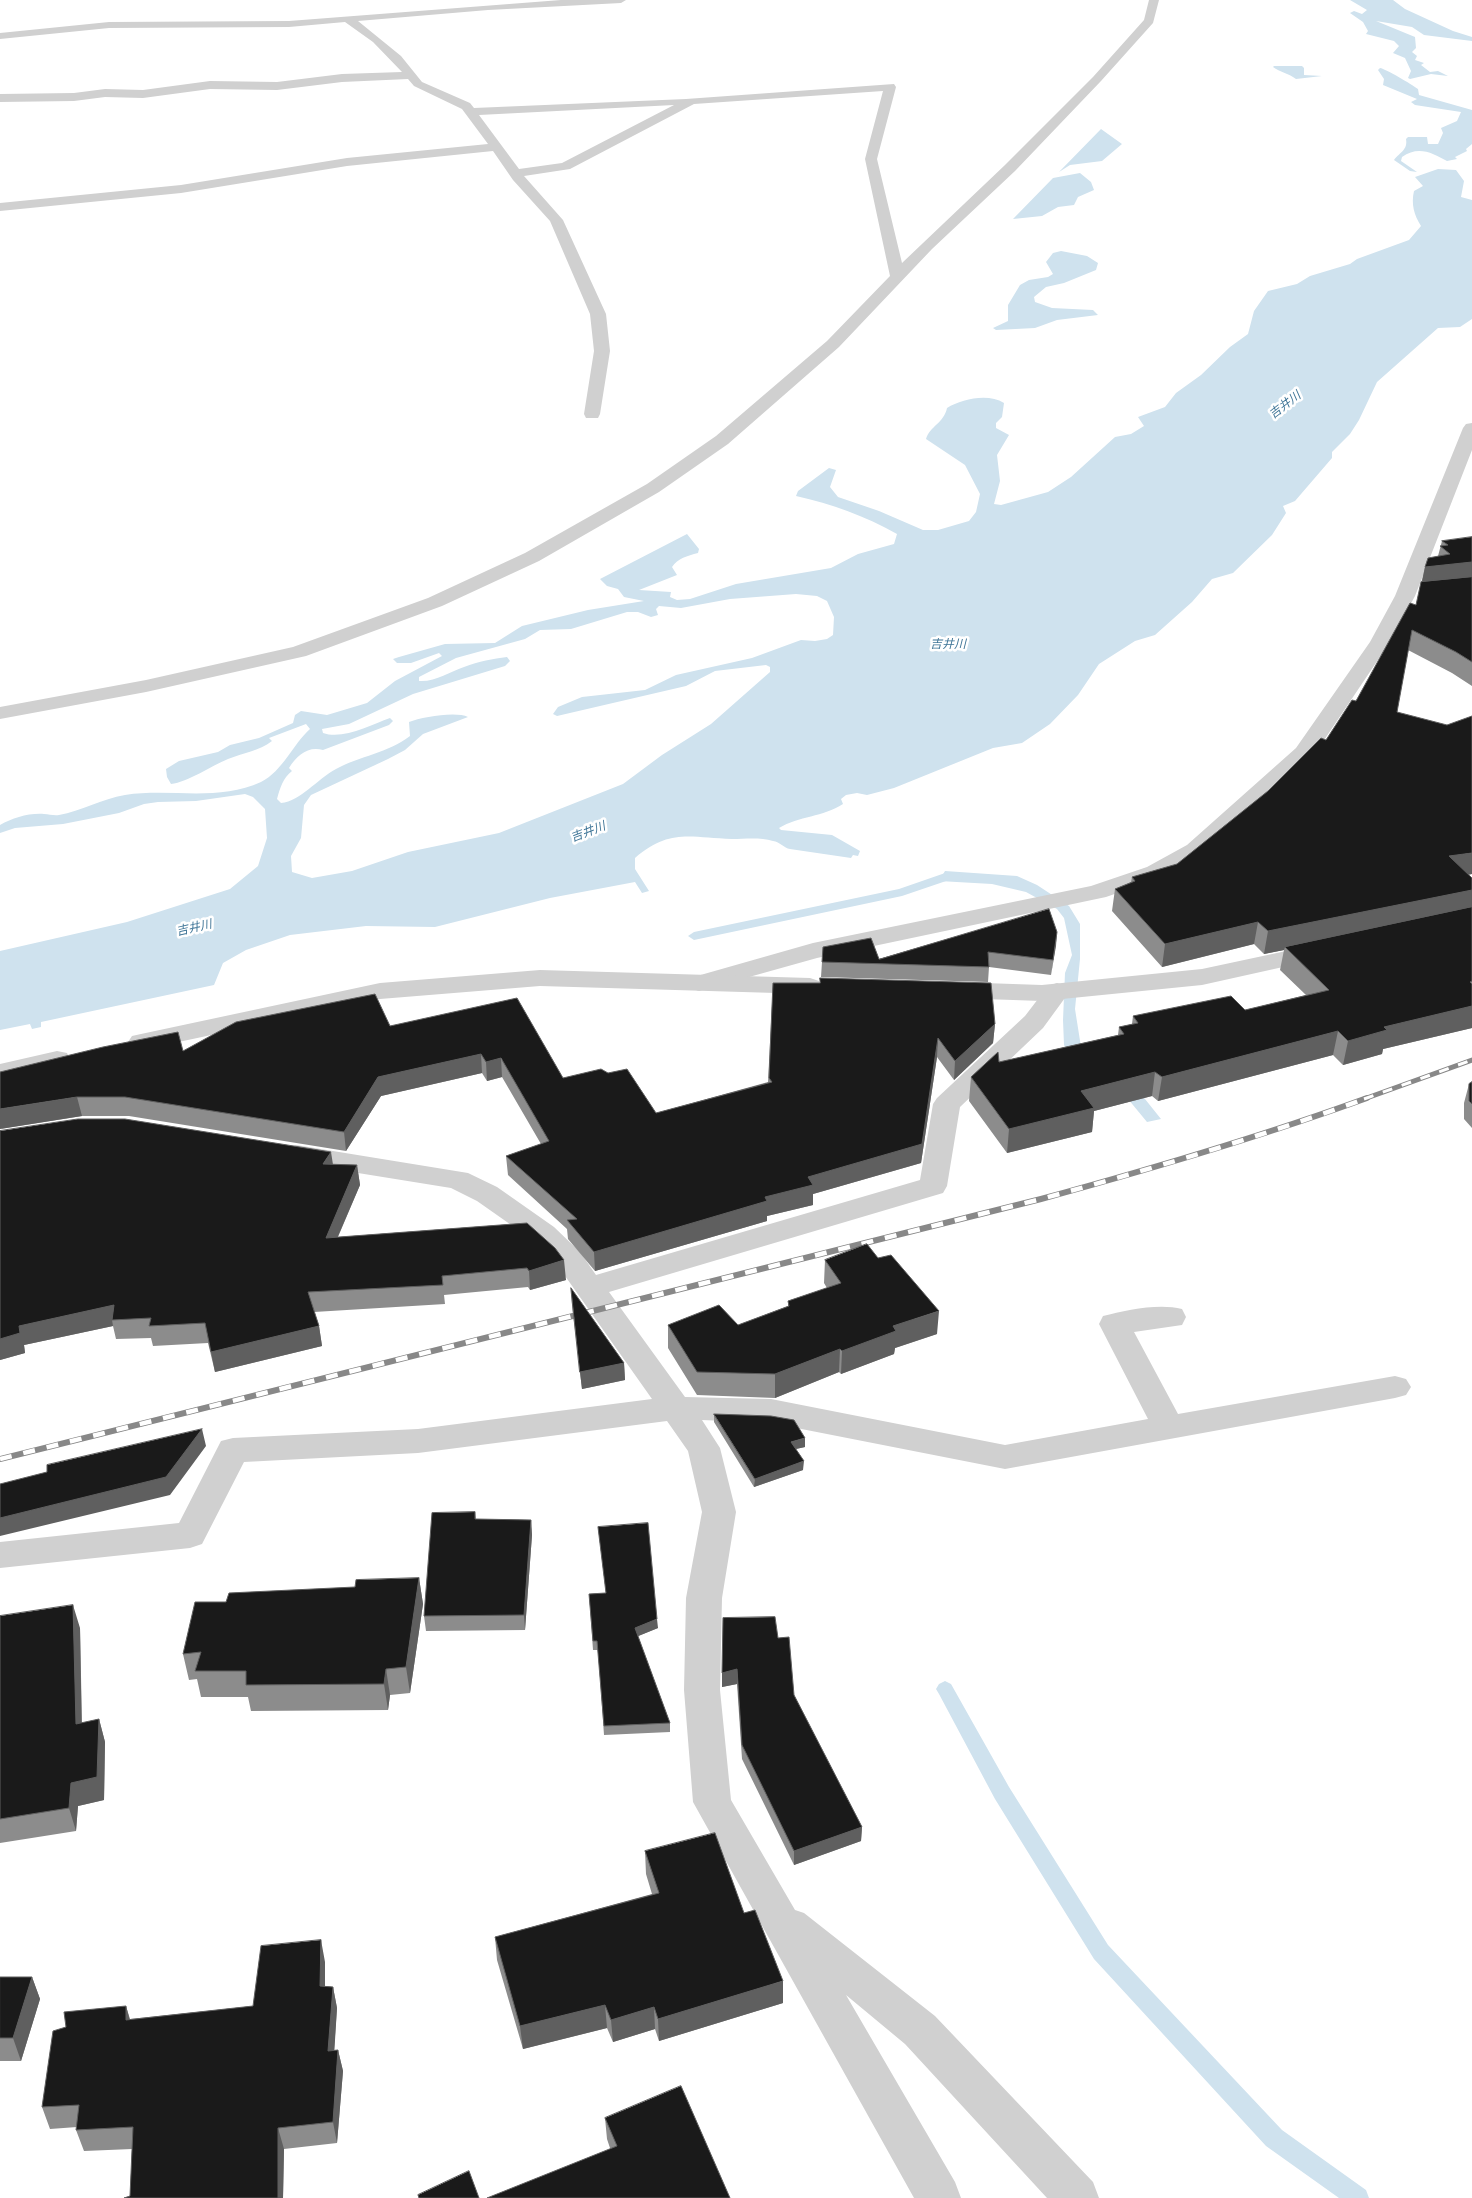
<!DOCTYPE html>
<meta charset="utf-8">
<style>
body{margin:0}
canvas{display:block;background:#fff}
</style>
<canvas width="1472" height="2198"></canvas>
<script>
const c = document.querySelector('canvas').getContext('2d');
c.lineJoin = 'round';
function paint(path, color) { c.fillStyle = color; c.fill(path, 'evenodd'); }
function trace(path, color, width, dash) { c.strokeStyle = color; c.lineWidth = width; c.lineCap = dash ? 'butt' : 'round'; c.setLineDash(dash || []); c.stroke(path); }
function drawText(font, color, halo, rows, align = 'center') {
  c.font = font + ' Mulish,"Noto Sans JP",sans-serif'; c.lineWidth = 5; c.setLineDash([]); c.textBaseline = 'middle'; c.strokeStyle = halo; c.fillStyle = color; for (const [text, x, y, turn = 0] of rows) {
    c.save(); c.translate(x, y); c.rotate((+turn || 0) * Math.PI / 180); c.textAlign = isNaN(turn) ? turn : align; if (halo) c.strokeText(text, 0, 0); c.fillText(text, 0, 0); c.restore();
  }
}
paint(new Path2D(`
 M1350 0H1393L1405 9 1453 31 1472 37V41L1424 35 1412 27 1376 21 1415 37 1416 48 1412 52 1417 56 1415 60 1424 63 1421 65 1430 72 1438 71 1448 76 1431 74 1410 79 1408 78 1411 71 1405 58 1393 53 1399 46 1394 41 1366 34 1368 31 1363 22 1350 13 1354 11 1362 14 1367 10Z
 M1274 66H1302L1304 68V75L1322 76 1296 79C1288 73 1280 72 1273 67Z
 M1380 68C1386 69 1411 84 1418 89L1419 95 1472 110V144L1466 149 1467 151 1455 157 1457 159 1447 161C1433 153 1418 145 1402 157L1401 161 1417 172 1410 171 1394 160C1400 152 1408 150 1406 139L1408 137H1427L1428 144H1438L1443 133 1441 128 1457 121 1461 112 1415 105 1411 102 1417 99 1383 85 1384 79 1378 70Z
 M1101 129 1122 144 1102 161 1070 165 1059 172Z
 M1438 169 1456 170 1464 181 1461 197 1472 200V319L1460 327 1438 328 1377 382 1359 420 1350 434 1332 452V458L1295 501 1283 506 1286 513 1272 535 1233 573 1212 579 1192 602 1155 635 1135 641 1099 664 1078 695 1050 724 1022 743 993 748 894 788 867 795 857 793 846 795 841 799 843 804C823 817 799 816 779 828L781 830 832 835 860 851 858 856 853 855 851 858C831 855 810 852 790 849 784 848 780 842 773 841 760 837 745 839 732 839 690 838 670 828 635 858V869L649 891 642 893 635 882 550 898 435 927 366 926 290 935 246 950 223 963 214 985 41 1022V1027L32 1029 30 1024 0 1030V951L127 922 230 889 258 866 267 838 265 809 253 797 245 794 196 801 158 802 144 804 119 813 63 824 15 828 0 833V825C13 818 28 813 44 814 49 814 54 816 59 815 81 811 102 799 125 795 170 788 218 802 261 782 283 771 293 744 310 729L306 724 269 738 272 741C259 751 243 753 228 759 211 766 188 782 171 784L167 777 166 769 179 761 218 752 230 745 259 738 293 723 295 715 301 711 327 715 367 703 395 681 442 656 439 653 411 663H397L393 659 399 657 445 644 495 643 522 626 588 610 644 601 624 597 618 589 607 586 600 579 687 534 699 549 698 553C687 556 678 558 672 567L677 575 639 590 671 592 670 597 677 600 690 599 736 584 831 568 858 554 894 544 897 534C865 516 832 504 796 496L798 491 829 468 836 470 830 487 838 497 879 511 923 530H938L969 521 976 512 980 494 965 465 926 439C930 426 944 423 947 408 962 399 988 393 1004 403L1002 417 996 423V428L1009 435 997 455 1000 481 994 504 1001 505 1048 492 1071 477 1115 437 1131 434 1144 426 1138 417 1165 407 1176 393 1201 375 1230 347 1248 334 1254 311 1268 291 1297 284 1310 276 1350 264 1357 259 1409 240 1421 226C1414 215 1411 204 1414 191L1423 186 1415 177ZM796 594 817 596 827 601 834 617 833 635 827 639 815 641 801 640 752 658 676 675 645 690 582 697 558 707 553 714 557 716 686 686 715 671 766 665 770 667V672L711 724 662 755 623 784 499 833 408 852 352 871 312 878 292 872 291 856 301 838 304 805 311 795 388 759 405 750 423 734 468 717C456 711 422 717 409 722L410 736C388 753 360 756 336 769 317 779 301 801 281 803L277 799C280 788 283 778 292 771L289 768C297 755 308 746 323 750L389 725 393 721 390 718C371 725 343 740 323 733L322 729 349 724 413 694 505 666 510 661 507 657C493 659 479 661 464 667 449 672 436 682 419 681V677L456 658 525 639 540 630 571 629 627 612H638L651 617 658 615 656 609 659 606 681 608 730 599Z
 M1080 173 1091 182 1094 190 1078 197 1074 205 1058 207 1042 216 1013 219 1053 178Z
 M1061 251 1087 256 1098 263 1096 270 1064 283 1046 287 1034 297 1035 302 1052 308 1093 310 1098 315 1057 320 1035 328 996 330 993 328 1008 321V305L1020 285 1029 280 1048 277 1053 274 1046 262 1053 253Z
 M945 871 1017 876 1037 885 1069 906 1080 924V959L1075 1009 1081 1047 1141 1094 1161 1119 1147 1122 1128 1099 1072 1058 1064 1045 1063 1020 1065 973 1072 955 1064 918 1057 909 1026 892 992 884 939 881Z`), '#cfe2ee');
paint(new Path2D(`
 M948 872 961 874 963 877 961 880H949L902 896 694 940 688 936 694 932 899 889Z
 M945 1681 951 1684 1009 1787 1108 1945 1282 2130 1366 2190 1369 2198H1339L1266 2146 1094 1959 995 1799 939 1694 936 1689 939 1684Z`), '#cfe2ee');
paint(new Path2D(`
 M561 0H626L621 3 488 10 358 21 401 56 422 82 470 103 474 108 686 99 894 84 896 87 877 159 902 263 1005 165 1093 77 1144 20 1149 0H1159L1153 23 1101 81 1015 171 932 249 839 347 728 444 659 492 539 561 442 606 306 656 146 692 0 719V707L146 680 293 647 428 598 525 553 647 484 716 436 827 341 890 276 865 159 883 91 694 104 570 169 524 176 563 220 606 314 610 351 600 414 598 418H586L584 414 594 351 590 314 550 221 513 180 493 151 347 166 181 193 0 211V203L181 185 347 158 488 144 462 109 414 86 408 79 342 82 277 90 210 89 143 98 105 97 74 101 0 102V94L74 93 105 89 143 90 210 81 277 82 342 74 402 72 373 42 345 22 289 27 109 28 0 39V33L109 22 289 21ZM674 105 562 163 519 169 479 115Z
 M1472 423V450L1415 596 1390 642 1312 758 1203 855 1163 877 1106 897 817 958 699 991 690 988 686 983 690 978 813 943 1091 886 1147 867 1187 845 1296 748 1370 642 1395 596 1463 428 1466 424Z
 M1057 983 1066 986 1070 991 1043 1028 960 1107 947 1186 943 1193 609 1292 685 1397 771 1399 1005 1445 1148 1419 1099 1324 1103 1316C1126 1310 1159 1303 1182 1309L1186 1317 1182 1325 1134 1332 1178 1414 1395 1376 1406 1379 1411 1387 1406 1395 1395 1398 1005 1469 771 1423 702 1420 720 1448 736 1512 722 1598 720 1690 731 1800 795 1910 804 1913 935 2016 1093 2182 1099 2198H1047L905 2044 846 1995 955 2182 961 2198H914L693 1802 684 1690 686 1598 702 1512 688 1451 667 1421 418 1453 244 1462 202 1544 190 1548 0 1568V1542L179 1523 221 1441 233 1438 418 1429 652 1399 558 1266 534 1241 477 1201 451 1188 296 1163 286 1160 282 1154 286 1148 296 1145 468 1173 497 1187 554 1227 580 1252 596 1275 920 1180 933 1104 937 1098 1025 1016 1048 986Z`), '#d0d0d0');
paint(new Path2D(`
 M1319 944 1328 947 1332 952 1328 957 1202 985 1042 1001 955 998 946 995 942 990 946 985 955 982 1042 985 1202 969Z
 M540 970 810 978 819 981 823 986 819 991 810 994 540 986 380 999 141 1050 132 1048 128 1042 132 1036 141 1034 380 983Z
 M57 1051 67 1053 70 1059 67 1065 0 1080V1064Z`), '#d0d0d0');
const railFar1 = new Path2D(`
 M1364 1099 1472 1060`);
const rail = new Path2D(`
 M0 1459 1041 1199C1151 1169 1260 1137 1367 1098`);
trace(railFar1, '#888', 5);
trace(rail, '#888', 6);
trace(railFar1, '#fff', 3, [10]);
trace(rail, '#fff', 4.5, [12]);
paint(new Path2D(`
 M1472 537V686L1452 673 1408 650 1397 712 1472 874 1468 875 1472 878V1028L1383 1049 1382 1054 1343 1065 1333 1055 1158 1101 1152 1096 1094 1111 1092 1132 1007 1153 969 1101 971 1077 999 1062 1118 1035 1119 1027 1132 1024 1133 1016 1245 1010 1306 995 1280 970 1284 950 1264 954 1254 944 1162 967 1112 911 1115 889 1131 882 1132 877 1177 864 1268 791 1326 740 1356 701 1416 605 1425 567 1438 556 1442 541Z
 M1057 932 1051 975 989 967 988 982 821 977 822 962 879 959Z
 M773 983 995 1024 993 1043 954 1080 937 1057 921 1163 813 1194V1205L767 1216V1221L595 1271 568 1239 567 1229 508 1175 506 1156 541 1144 502 1077 487 1081 482 1073 381 1096 346 1151 129 1116H82L0 1129 183 1051 390 1026 563 1078 656 1113 768 1082Z
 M1472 1082V1128L1464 1119V1103L1469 1084Z
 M0 1131 333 1165H357L360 1185 338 1237 527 1223 566 1280 530 1290 528 1287 444 1295 445 1304 314 1312 319 1326 322 1346 215 1372 208 1343 153 1346 151 1338 116 1339 113 1326 24 1345 25 1353 0 1360Z
 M825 1260 937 1334 895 1348 894 1354 841 1374 839 1372 775 1398 697 1395 668 1348V1325H738L788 1306V1301L827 1288 824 1283Z
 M571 1288 624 1363 625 1380 582 1389 572 1305Z
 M714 1414 805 1447 796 1449 803 1470 754 1487 714 1422Z
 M475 1512 476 1519 531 1520 532 1535 525 1630 426 1631 424 1616Z
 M598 1527 658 1628 638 1636 670 1723V1732L604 1735 598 1650H593L589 1594 606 1593Z
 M419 1578 423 1604 410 1693 390 1695 388 1710 251 1711 248 1697H201L197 1679 189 1680 183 1654 226 1602 355 1587Z
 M0 1616 80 1628 82 1723 99 1719 105 1742 104 1800 78 1806 76 1831 0 1843Z
 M778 1638 794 1695 862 1827 861 1841 794 1865 742 1759 737 1684 722 1687V1673Z
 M645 1851 744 1913 783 2003 659 2041 655 2029 613 2042 607 2028 523 2049 497 1960 495 1937 652 1894 646 1874Z
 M325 1962V1986L333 1987 337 2008 334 2050H338L343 2071 337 2143 284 2149 283 2198H124L130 2196 132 2149 84 2151 76 2130 77 2127 50 2129 42 2107 126 2006 130 2019 253 2006Z
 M0 1977H32L40 1999 21 2061H0Z
 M605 2118 730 2198 610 2148 607 2139Z`), '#8c8c8c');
paint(new Path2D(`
 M1472 562V581L1421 587 1425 567Z
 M1472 853V874L1444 878 1449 856Z
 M1472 890V910L1285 947 1284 950 1264 954 1268 931Z
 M1258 922 1254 944 1162 967 1165 944Z
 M1057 932 1056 946 1051 975 1053 960Z
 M1472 1006V1028L1383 1049 1382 1054 1343 1065 1348 1041 1384 1027Z
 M995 1024 993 1043 954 1080 955 1061Z
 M1338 1031 1333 1055 1158 1101 1162 1077Z
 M938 1038 937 1057 921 1163 813 1194V1205L767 1216V1221L595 1271 594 1252 808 1177Z
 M481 1054 482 1073 381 1096 346 1151 344 1132 378 1077Z
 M501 1058 502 1077 487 1081 486 1062Z
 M1155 1072 1152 1096 1094 1111 1092 1132 1007 1153 1009 1129 1081 1091Z
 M77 1097 82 1116 0 1129V1109Z
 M331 1152 334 1171 323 1164Z
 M357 1165 360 1185 329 1257 326 1238Z
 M564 1260 566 1280 530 1290 529 1271Z
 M114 1305 112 1320 113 1326 24 1345 25 1353 0 1360V1339L19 1326Z
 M939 1311 937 1334 895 1348 894 1354 841 1374 842 1351 893 1326Z
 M319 1326 322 1346 215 1372 211 1352Z
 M840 1349 839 1372 775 1398V1374Z
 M624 1363 625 1380 582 1389 580 1372Z
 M202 1429 206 1446 170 1495 0 1536V1518Z
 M805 1438V1447L791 1450V1442Z
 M804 1461 803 1470 754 1487 755 1479Z
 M531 1520 532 1535 525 1630 524 1615Z
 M419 1578 423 1604 410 1693 406 1667Z
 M73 1605 80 1628 82 1747 76 1724Z
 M657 1619 658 1628 636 1637 635 1628Z
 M386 1669 390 1695 388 1710 384 1684Z
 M737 1669V1684L722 1687V1673Z
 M99 1719 105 1742 104 1800 78 1806 76 1831 69 1808 71 1783Z
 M862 1827 861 1841 794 1865V1851Z
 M321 1940 325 1962V2008L320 1986Z
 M32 1977 40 1999 21 2061 13 2038Z
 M783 1981V2003L659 2041 658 2019Z
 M333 1987 337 2008 333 2072 328 2051Z
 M605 2005 607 2028 523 2049 520 2026Z
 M126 2006 132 2028 126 2020Z
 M654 2007 655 2029 613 2042 611 2020Z
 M338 2050 343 2071 337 2143 333 2122Z
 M278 2128 284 2149 283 2198H278Z`), '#5f5f5f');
const building = new Path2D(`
 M1472 537V562L1425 567 1428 558 1450 554 1440 546 1448 545 1442 541Z
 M1472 577V662L1456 652 1412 630 1397 712 1447 725 1472 716V853L1449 856 1472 878V890L1268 931 1258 922 1165 944 1115 889 1135 881 1132 877 1177 864 1268 791 1321 738 1326 740 1352 700 1356 701 1410 603 1416 605 1421 582Z
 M1472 907V981L1470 982 1472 984V1006L1384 1027 1387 1030 1348 1041 1338 1031 1162 1077 1155 1072 1081 1091 1094 1108 1009 1129 971 1077 998 1052 999 1062 1124 1034 1119 1027 1138 1023 1133 1016 1231 996 1245 1010 1329 990 1285 947Z
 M1049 909 1057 932 1053 960 988 952 989 967 822 962 823 947 871 938 879 959Z
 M820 978 991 983 995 1024 955 1061 938 1038 922 1144 808 1177 813 1185 765 1197 767 1201 594 1252 567 1220 577 1219 506 1156 549 1141 501 1058 486 1062 481 1054 378 1077 344 1132 125 1097H77L0 1109V1072L103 1047 178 1032 183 1051 236 1022 375 994 390 1026 517 998 563 1078 601 1069 608 1073 627 1069 656 1113 772 1082 769 1078 773 983H820Z
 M1472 1082V1104L1469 1101V1084Z
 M78 1119H125L331 1152 323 1164 357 1165 326 1238 527 1223 555 1248 564 1260 529 1271 527 1268 442 1276 443 1285 308 1292 319 1326 211 1352 205 1323 149 1326 151 1318 112 1320 114 1305 19 1326 20 1333 0 1339V1131Z
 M867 1244 878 1258 891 1255 939 1311 893 1326 896 1331 842 1351 840 1349 775 1374 697 1372 668 1325 719 1305 738 1325 789 1306 788 1301 841 1283 825 1260Z
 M571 1288 624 1363 580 1372Z
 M714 1414 771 1416 794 1420 805 1438 791 1442 804 1461 755 1479Z
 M202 1429 166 1477 0 1518V1484L47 1472V1465Z
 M475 1512V1519L531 1520 524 1615 424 1616 432 1513Z
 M648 1523 657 1619 635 1628 670 1723 604 1726 597 1641H593L589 1594 606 1593 598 1527Z
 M419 1578 406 1667 386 1669 384 1684 246 1685V1671H195L201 1652 183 1654 195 1602H226L229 1593 355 1587 356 1580Z
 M73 1605 76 1724 99 1719 97 1777 71 1783 69 1808 0 1819V1616Z
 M775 1617 778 1638 789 1637 794 1695 862 1827 794 1851 742 1745 737 1669 722 1673 723 1618Z
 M715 1833 744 1913 755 1910 783 1981 658 2019 654 2007 611 2020 605 2005 520 2026 495 1937 659 1893 645 1851Z
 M321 1940 320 1986 333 1987 328 2051 338 2050 333 2122 278 2128V2198H124L130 2196 133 2127 76 2130 79 2105 42 2107 53 2031 66 2027 64 2012 126 2006V2020L253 2006 261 1946Z
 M0 1977H32L13 2038H0Z
 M681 2086 730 2198H487L617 2146 605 2118Z
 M469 2171 479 2198H419L418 2195Z`);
paint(building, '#1a1a1a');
trace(building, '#5f5f5f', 1);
drawText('italic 12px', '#3f7597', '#fff', [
 ["吉井川",1285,405,-38],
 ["吉井川",948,644],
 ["吉井川",588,832,-21],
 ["吉井川",194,928,-13]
]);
</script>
